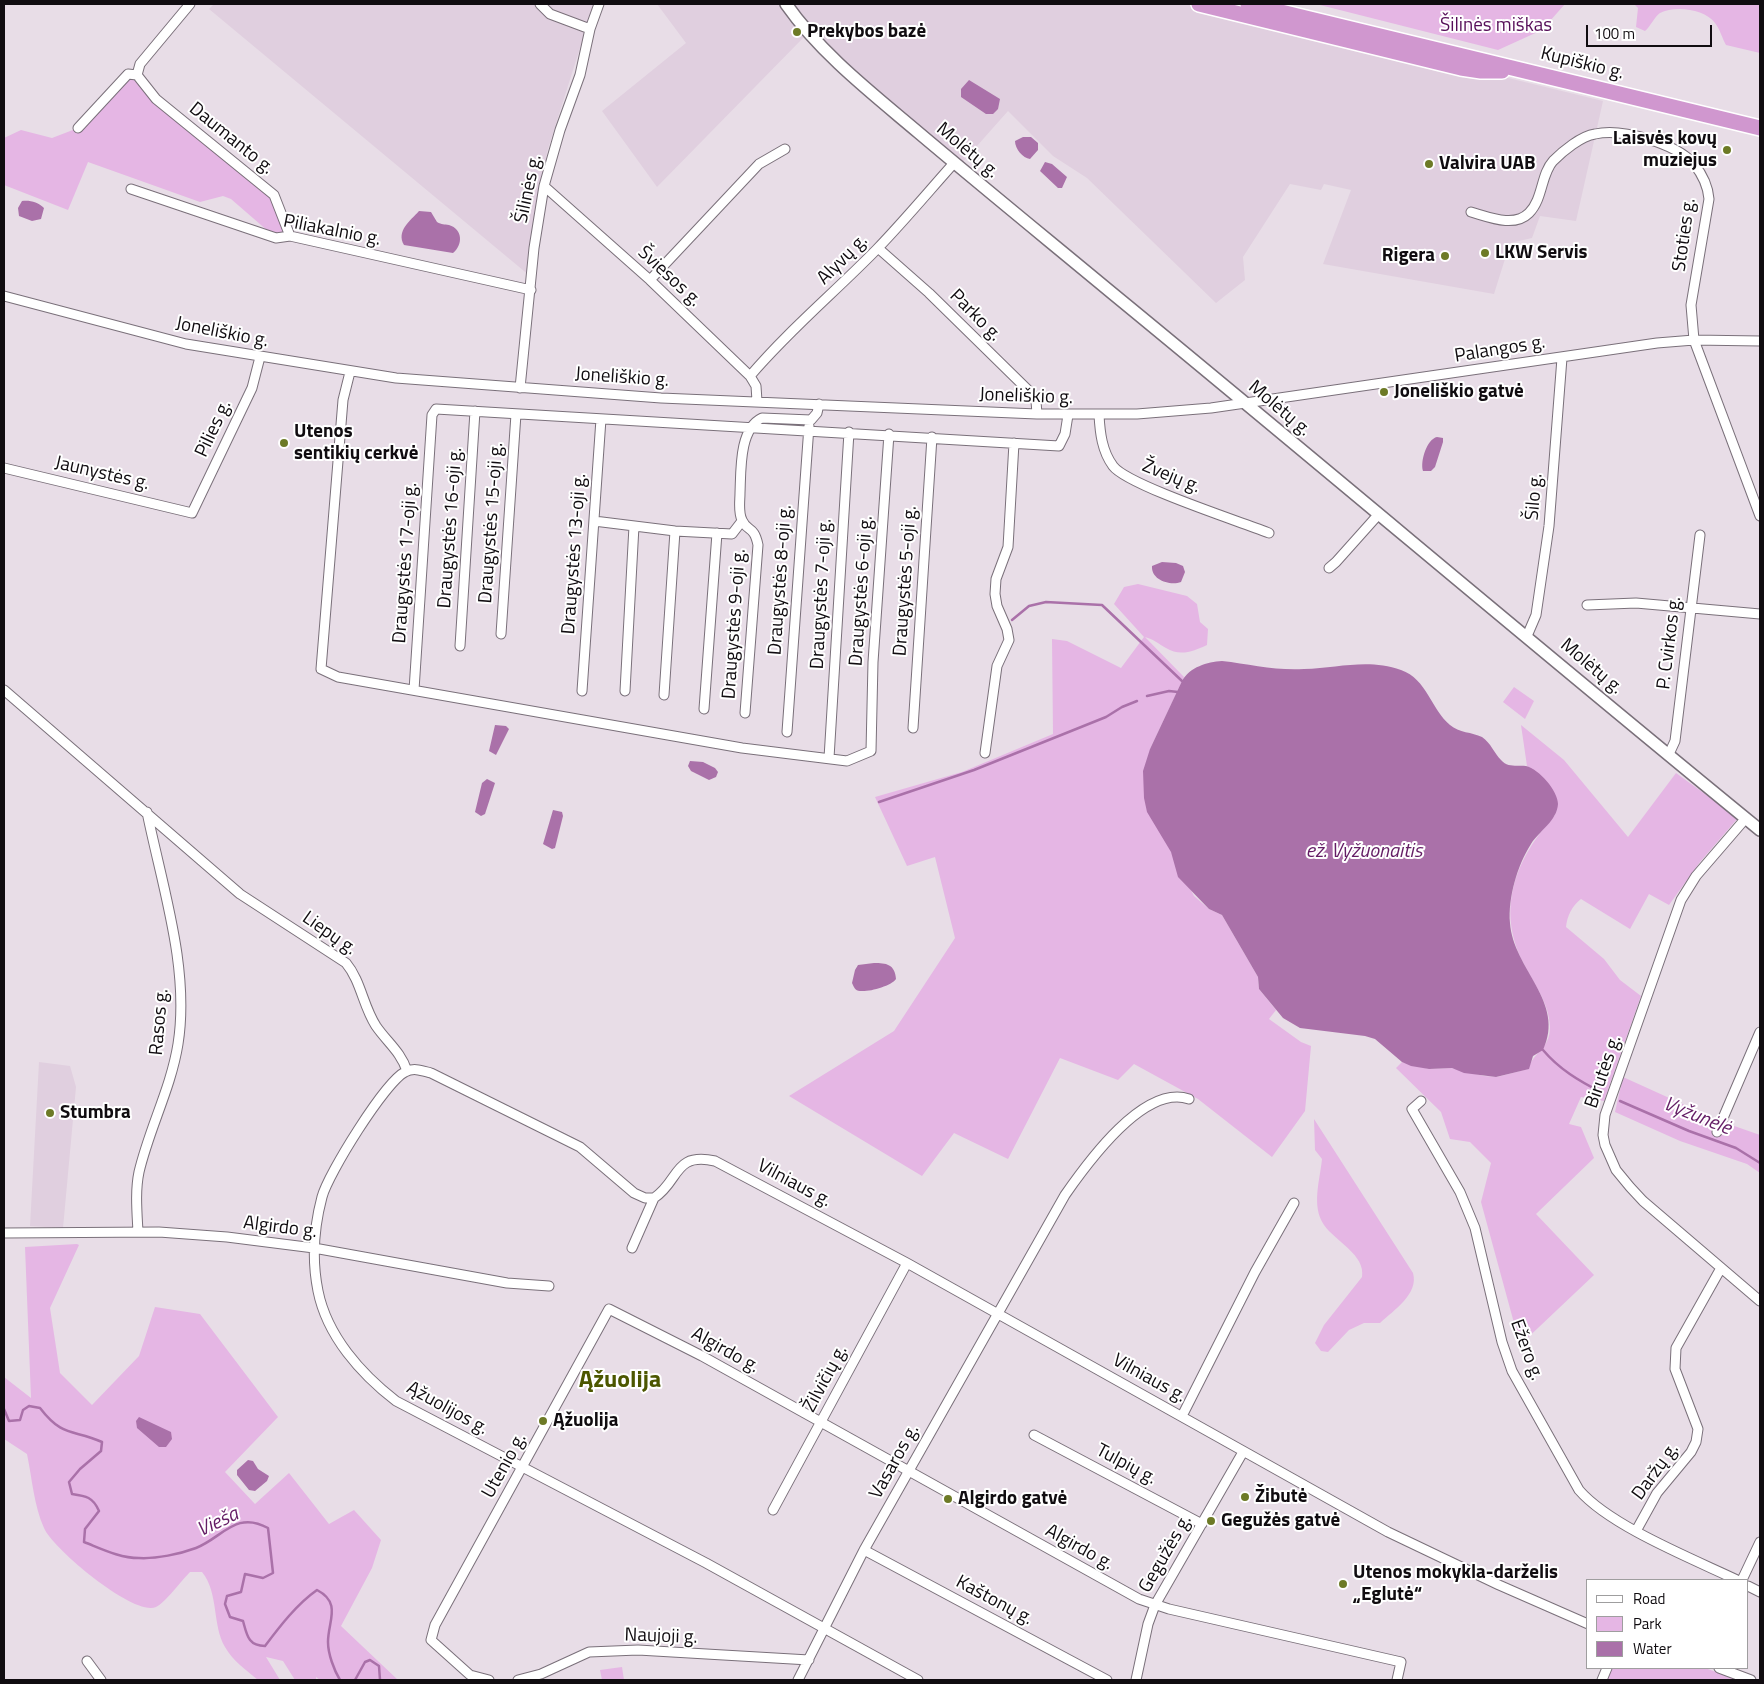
<!DOCTYPE html>
<meta charset="utf-8">
<style>
body{margin:0}
#map{position:relative;width:1764px;height:1684px;overflow:hidden;background:#e8dde7;font-family:"Titillium Web",sans-serif}
canvas{display:block}
.frame{position:absolute;inset:0;border:5px solid #100c10;pointer-events:none}
.legend{position:absolute;left:1586px;top:1579px;width:162px;height:90px;box-sizing:border-box;background:#fff;border:1px solid #9f9e9f;margin:0;padding:6px 9px;list-style:none;font-size:15px;color:#100c10}
.legend li{display:flex;align-items:center;gap:10px;height:25px}
.legend b{width:25px;border:1px solid #9f9e9f}
.scale{position:absolute;left:1586px;top:25px;width:126px;height:22px;box-sizing:border-box;border:2px solid #100c10;border-top:0;padding-left:6px;font-size:15px;line-height:18px;white-space:nowrap;color:#100c10;-webkit-text-stroke:4px #fff;paint-order:stroke}
</style>
<div id="map">
<canvas width="1764" height="1684"></canvas>
<div class="frame"></div>
<ul class="legend">
<li><b style="height:6px;background:#fff"></b>Road</li>
<li><b style="height:14px;background:#e5b6e4"></b>Park</li>
<li><b style="height:14px;background:#aa71a9"></b>Water</li>
</ul>
<div class="scale">100 m</div>
</div>
<script>
const c = document.querySelector('canvas').getContext('2d');
c.lineJoin = 'round';
function paint(path, color) { c.fillStyle = color; c.fill(path, 'evenodd'); }
function trace(path, color, width, dash) { c.strokeStyle = color; c.lineWidth = width; c.lineCap = dash ? 'butt' : 'round'; c.setLineDash(dash || []); c.stroke(path); }
function drawText(font, color, halo, rows, align = 'center') {
  c.font = font + ' "Titillium Web",sans-serif'; c.lineWidth = 4; c.setLineDash([]); c.textBaseline = 'middle'; c.strokeStyle = halo; c.fillStyle = color; for (const [text, x, y, turn = 0] of rows) {
    c.save(); c.translate(x, y); c.rotate((+turn || 0) * Math.PI / 180); c.textAlign = isNaN(turn) ? turn : align; if (halo) c.strokeText(text, 0, 0); c.fillText(text, 0, 0); c.restore();
  }
}
paint(new Path2D(`
 M214 4H594L547 152 530 276 209 9Z
 M657 4H780L788 19 804 37 657 187 602 111 686 43Z
 M794 4H1186L1467 72 1500 76 1603 101 1576 221 1540 216 1532 238 1510 243 1494 294 1323 264 1351 190 1324 184 1321 190 1290 184 1243 257 1245 280 1216 303 1087 178 1053 156 1008 111 961 164 880 97 837 56Z
 M39 1062 70 1066 76 1087 63 1228 30 1226Z`), '#e0cfdf');
paint(new Path2D(`
 M1316 4H1565L1542 30 1498 50Z
 M1634 4H1760V53L1726 45C1722 38 1720 29 1715 23 1705 9 1675 5 1660 13 1655 16 1650 27 1645 31L1636 27 1638 8Z
 M128 74 137 75 145 88 274 195 290 236 276 238 231 199 223 196 200 202 88 162 68 210 4 185V138L21 130 52 138 78 128Z
 M1138 584 1187 596 1197 604 1200 622 1208 629 1207 645C1194 651 1180 657 1166 648 1159 644 1153 639 1145 637L1184 677 1150 749 1162 834 1194 896 1209 909 1222 915 1258 977 1259 989 1276 1010 1269 1019 1301 1042 1311 1046 1305 1111 1272 1157 1198 1099 1134 1064 1118 1080 1060 1058 1008 1159 954 1133 922 1176 789 1096 894 1031 955 938 935 857 907 866 875 797 962 772 1053 734 1052 639 1067 641 1121 668 1144 637 1114 604 1124 587Z
 M1514 687 1534 701 1525 719 1503 702Z
 M1521 725 1564 760 1628 837 1676 773 1738 818 1700 862 1669 905 1649 894 1630 929 1581 899C1572 906 1567 916 1566 927L1604 959 1620 980 1641 996 1604 1101 1581 1097 1569 1124 1581 1127 1594 1158 1536 1214 1594 1275 1520 1345 1481 1202 1491 1163 1470 1142 1450 1139 1441 1112 1396 1068 1402 1062 1429 1069 1452 1068 1484 1076 1497 1077 1528 1069C1534 1051 1550 1049 1550 1027 1549 1003 1534 984 1524 964 1495 909 1516 858 1555 815L1539 775 1527 766Z
 M1623 1077 1720 1121 1760 1135V1173L1747 1164 1680 1141 1615 1112Z
 M1314 1119 1413 1273C1419 1294 1394 1310 1380 1323H1364L1349 1330 1328 1352 1321 1351 1315 1343 1324 1325 1362 1277C1366 1255 1335 1241 1324 1225 1311 1206 1320 1180 1322 1159L1315 1150Z
 M77 1244 79 1245 50 1308 60 1373 92 1405 139 1356 155 1307 200 1314 278 1417 225 1472 255 1504 289 1473 329 1524 354 1510 381 1540 372 1568 341 1626 398 1680H320L316 1677V1680H295L283 1661 266 1657 280 1680H258C246 1670 233 1661 225 1647 212 1625 219 1593 202 1572H190C182 1580 165 1603 156 1607 134 1617 52 1548 44 1528 34 1506 32 1478 27 1454L4 1439V1377L31 1398 25 1247Z
 M622 1667 624 1680H602L600 1670Z
 M1612 1668H1705L1738 1680H1607Z`), '#e5b6e4');
paint(new Path2D(`
 M969 80 1000 99 998 109 993 114H986L961 97V89Z
 M1023 137H1031L1038 143V150L1030 159C1023 158 1015 149 1015 141Z
 M1045 162 1052 164 1067 177 1062 188H1058L1040 171Z
 M22 201C30 200 38 202 44 208L41 219 32 221 19 216 18 208Z
 M419 211 431 212 437 222C442 225 444 224 449 225 463 229 463 245 453 253L404 245C396 231 410 221 419 211Z
 M1437 437 1443 438V442L1435 467 1431 471H1423C1420 461 1427 439 1437 437Z
 M1162 562 1176 563 1183 566 1185 572 1181 582C1170 586 1151 580 1152 566Z
 M1222 661C1249 664 1277 671 1304 669 1338 668 1368 658 1401 670 1427 679 1431 709 1450 725 1459 733 1472 732 1482 737 1491 743 1494 753 1501 760 1508 768 1517 765 1526 766 1539 769 1558 791 1558 804 1557 821 1539 831 1531 844 1517 866 1508 898 1510 923 1513 969 1566 1002 1543 1050L1533 1056 1529 1069 1496 1077 1464 1073 1452 1068 1429 1069 1411 1066 1402 1062 1375 1039 1365 1036 1300 1028 1283 1018 1259 989 1258 977 1222 915 1209 909 1178 877 1171 852 1147 812 1144 798 1143 771 1150 749 1182 681C1190 667 1207 662 1222 661Z
 M495 725 506 726 509 729 496 755 489 751Z
 M690 761 703 762 715 768 718 772 716 777 709 780 691 771 688 766Z
 M487 779 495 783 485 814 481 816 475 812 482 783Z
 M553 810 562 812 563 816 555 848 552 849 543 844Z
 M874 963C886 963 895 964 896 979 891 986 870 992 860 991 855 991 854 987 852 983L855 970 858 965Z
 M139 1417 171 1432 172 1439 166 1447H159L137 1428 136 1421Z
 M248 1460 253 1461 258 1469 269 1476 267 1481 255 1491 249 1490 237 1475V1470Z`), '#aa71a9');
trace(new Path2D(`
 M1012 620 1029 606 1046 602 1102 605 1182 681
 M1147 696 1169 691 1178 692
 M879 802 974 770 1106 717 1122 707 1137 701
 M1543 1050C1559 1069 1579 1081 1601 1092
 M1620 1101 1689 1131 1736 1148 1760 1163
 M4 1409 9 1421 20 1420 23 1410 29 1406 40 1408C63 1438 73 1429 102 1442L101 1451 80 1469 69 1482 72 1494C86 1496 93 1497 99 1511L85 1529 84 1542C102 1549 120 1558 139 1558 156 1559 180 1554 196 1548 222 1538 236 1510 268 1528L273 1573 263 1578 245 1574 241 1592 227 1596 225 1604 230 1617 243 1621C247 1635 248 1646 265 1646 280 1626 297 1604 317 1590 342 1603 328 1621 328 1642 328 1654 334 1670 340 1680
 M355 1680 365 1662 370 1660 379 1666 380 1680`), '#aa71a9', 2.5);
const street = new Path2D(`
 M540 4 550 14 590 29
 M137 75 156 99 274 195 290 236
 M78 128 128 74 137 75 140 64 190 4
 M544 186 650 280 750 376 756 386 757 401
 M131 189 276 238 290 236 531 290
 M1471 212C1489 217 1514 228 1529 213 1543 199 1541 174 1553 161 1563 151 1581 136 1595 134 1622 128 1675 143 1694 164 1702 174 1708 186 1709 199L1691 305 1694 340 1760 516
 M878 248 929 293 1031 393 1036 401 1037 414
 M650 280 759 164 785 149
 M4 296 186 344 396 378 661 398 1037 414H1137L1211 408 1657 343 1694 340 1760 341
 M350 372 343 400 321 669 338 677 742 748 847 761 871 751 873 662 889 434
 M750 376C789 330 835 292 877 249 904 221 929 191 954 163
 M520 388 534 248 544 186 560 130 580 75 590 29 599 4
 M1099 415C1100 433 1102 451 1113 466 1127 485 1241 522 1269 533
 M4 468 192 513 252 388 260 357
 M594 521 675 531 732 534 742 521
 M1329 568 1336 562 1378 515
 M1587 605 1636 603 1760 614
 M501 634 516 414
 M1527 636 1536 615 1549 526 1562 358
 M460 646 475 411
 M4 690 240 894 346 963C361 981 363 1006 376 1026 387 1042 401 1052 407 1071
 M414 690 432 415 436 409 1059 446 1065 434 1068 415
 M582 691 601 419
 M625 691 634 526
 M664 695 675 531
 M704 709 717 533
 M745 713 758 545C754 525 747 532 742 520 738 512 740 501 740 493 741 470 739 429 762 418L811 420 817 413 819 404
 M913 728 932 437
 M787 732 809 426
 M985 753 997 666 1009 640 1007 629 997 606 995 594 996 579 1008 547 1014 443
 M1669 754 1675 741 1700 535
 M829 758 849 432
 M1746 818 1696 876 1681 900 1605 1115 1603 1135 1605 1145 1616 1170 1630 1187 1643 1201 1760 1301
 M1421 1101 1412 1109 1460 1192 1475 1228 1502 1342 1512 1371 1579 1490C1610 1526 1693 1559 1737 1580
 M1717 1132 1760 1032
 M654 1198H645L634 1193 580 1147 431 1073C423 1071 414 1067 405 1072 385 1082 328 1174 322 1197 314 1227 312 1261 318 1291 327 1336 361 1374 396 1401L706 1563 918 1680
 M138 1232C137 1212 135 1191 139 1172 149 1129 171 1088 178 1044 190 969 162 886 147 812
 M4 1233 159 1232 227 1237 314 1248 507 1283 549 1286
 M632 1248 654 1198C680 1181 673 1152 715 1161L907 1263 1388 1532 1499 1585 1588 1624
 M1182 1416 1255 1272 1294 1203
 M1034 1435 1202 1524
 M773 1510 907 1263
 M1636 1531 1657 1493 1691 1452 1696 1442 1698 1429 1675 1369 1676 1348 1721 1268
 M864 1550 1107 1680
 M1742 1580 1760 1542
 M1748 1586 1760 1592
 M87 1661 101 1680
 M1719 1668 1751 1680
 M489 1680 470 1675 431 1640 435 1625 609 1309 702 1356 1139 1599 1169 1609 1401 1662 1397 1680
 M518 1680 541 1674 589 1652 638 1650 809 1660
 M798 1680 864 1550 1065 1195C1088 1162 1144 1084 1189 1099
 M1136 1680 1148 1624 1155 1605 1243 1452
 M1602 1680 1607 1668`);
const secondary = new Path2D(`
 M786 4C821 54 873 94 919 133 983 187 1048 240 1112 293 1329 471 1543 653 1760 830`);
const highway = new Path2D(`
 M1199 4 1461 68 1481 71H1502
 M1248 4 1760 128`);
trace(street, '#7a707a', 11);
trace(secondary, '#7a707a', 14);
trace(highway, '#fff', 18);
trace(street, '#fff', 9);
trace(secondary, '#fff', 11);
trace(highway, '#d097cf', 15);
for (const [x, y, r, color] of [
 [797,32,5,"#6d7a26"],
 [1727,150,5,"#6d7a26"],
 [1429,164,5,"#6d7a26"],
 [1485,253,5,"#6d7a26"],
 [1445,256,5,"#6d7a26"],
 [1384,392,5,"#6d7a26"],
 [284,443,5,"#6d7a26"],
 [50,1113,5,"#6d7a26"],
 [543,1421,5,"#6d7a26"],
 [1245,1497,5,"#6d7a26"],
 [948,1499,5,"#6d7a26"],
 [1211,1521,5,"#6d7a26"],
 [1343,1584,5,"#6d7a26"]
]) { const dot = new Path2D(); dot.arc(x, y, r, 0, 2 * Math.PI); c.fillStyle = color; c.fill(dot); trace(dot, '#fff', 2); }
drawText('19px', '#570f59', '#fff', [
 ["Šilinės miškas",1496,26]
]);
drawText('bold 19px', '#100c10', '#fff', [
 ["Prekybos bazė",807,32],
 ["Laisvės kovų",1717,139,"right"],
 ["muziejus",1717,161,"right"],
 ["Valvira UAB",1439,164],
 ["LKW Servis",1495,253],
 ["Rigera",1435,256,"right"],
 ["Joneliškio gatvė",1394,392],
 ["Utenos",294,432],
 ["sentikių cerkvė",294,454],
 ["Stumbra",60,1113],
 ["Ąžuolija",553,1421],
 ["Žibutė",1255,1497],
 ["Algirdo gatvė",958,1499],
 ["Gegužės gatvė",1221,1521],
 ["Utenos mokykla-darželis",1353,1573],
 ["„Eglutė“",1353,1595]
], 'left');
drawText('19px', '#100c10', '#fff', [
 ["Kupiškio g.",1582,64,14],
 ["Daumanto g.",231,139,39],
 ["Molėtų g.",967,151,40],
 ["Šilinės g.",529,189,-78],
 ["Piliakalnio g.",332,231,11],
 ["Stoties g.",1685,235,-82],
 ["Alyvų g.",843,260,-45],
 ["Šviesos g.",669,277,43],
 ["Parko g.",975,316,45],
 ["Joneliškio g.",222,333,11],
 ["Palangos g.",1500,350,-9],
 ["Joneliškio g.",622,378,4],
 ["Joneliškio g.",1026,397,2],
 ["Molėtų g.",1279,409,40],
 ["Pilies g.",214,429,-65],
 ["Jaunystės g.",102,474,13],
 ["Žvejų g.",1171,477,22],
 ["Šilo g.",1535,497,-85],
 ["Draugystės 15-oji g.",492,523,-86],
 ["Draugystės 16-oji g.",451,528,-86],
 ["Draugystės 13-oji g.",575,554,-86],
 ["Draugystės 17-oji g.",406,563,-86],
 ["Draugystės 8-oji g.",781,580,-86],
 ["Draugystės 5-oji g.",906,581,-86],
 ["Draugystės 6-oji g.",862,591,-86],
 ["Draugystės 7-oji g.",822,594,-87],
 ["Draugystės 9-oji g.",735,624,-86],
 ["P. Cvirkos g.",1670,643,-83],
 ["Molėtų g.",1591,667,40],
 ["Liepų g.",329,934,35],
 ["Rasos g.",160,1022,-85],
 ["Birutės g.",1604,1072,-71],
 ["Vilniaus g.",794,1184,28],
 ["Algirdo g.",280,1228,7],
 ["Ežero g.",1526,1350,70],
 ["Algirdo g.",725,1351,29],
 ["Žilvičių g.",826,1379,-62],
 ["Vilniaus g.",1149,1379,29],
 ["Ąžuolijos g.",447,1409,29],
 ["Vasaros g.",895,1462,-61],
 ["Tulpių g.",1126,1465,28],
 ["Utenio g.",505,1466,-61],
 ["Daržų g.",1656,1472,-54],
 ["Algirdo g.",1079,1548,29],
 ["Gegužės g.",1166,1554,-60],
 ["Kaštonų g.",994,1601,28],
 ["Naujoji g.",661,1637,2]
]);
drawText('italic 20px', '#641d65', '#fff', [
 ["ež. Vyžuonaitis",1364,852],
 ["Vyžunėlė",1697,1117,22],
 ["Vieša",218,1523,-25]
]);
drawText('bold 24px', '#4c5600', '#fff', [
 ["Ąžuolija",620,1381]
]);
</script>
